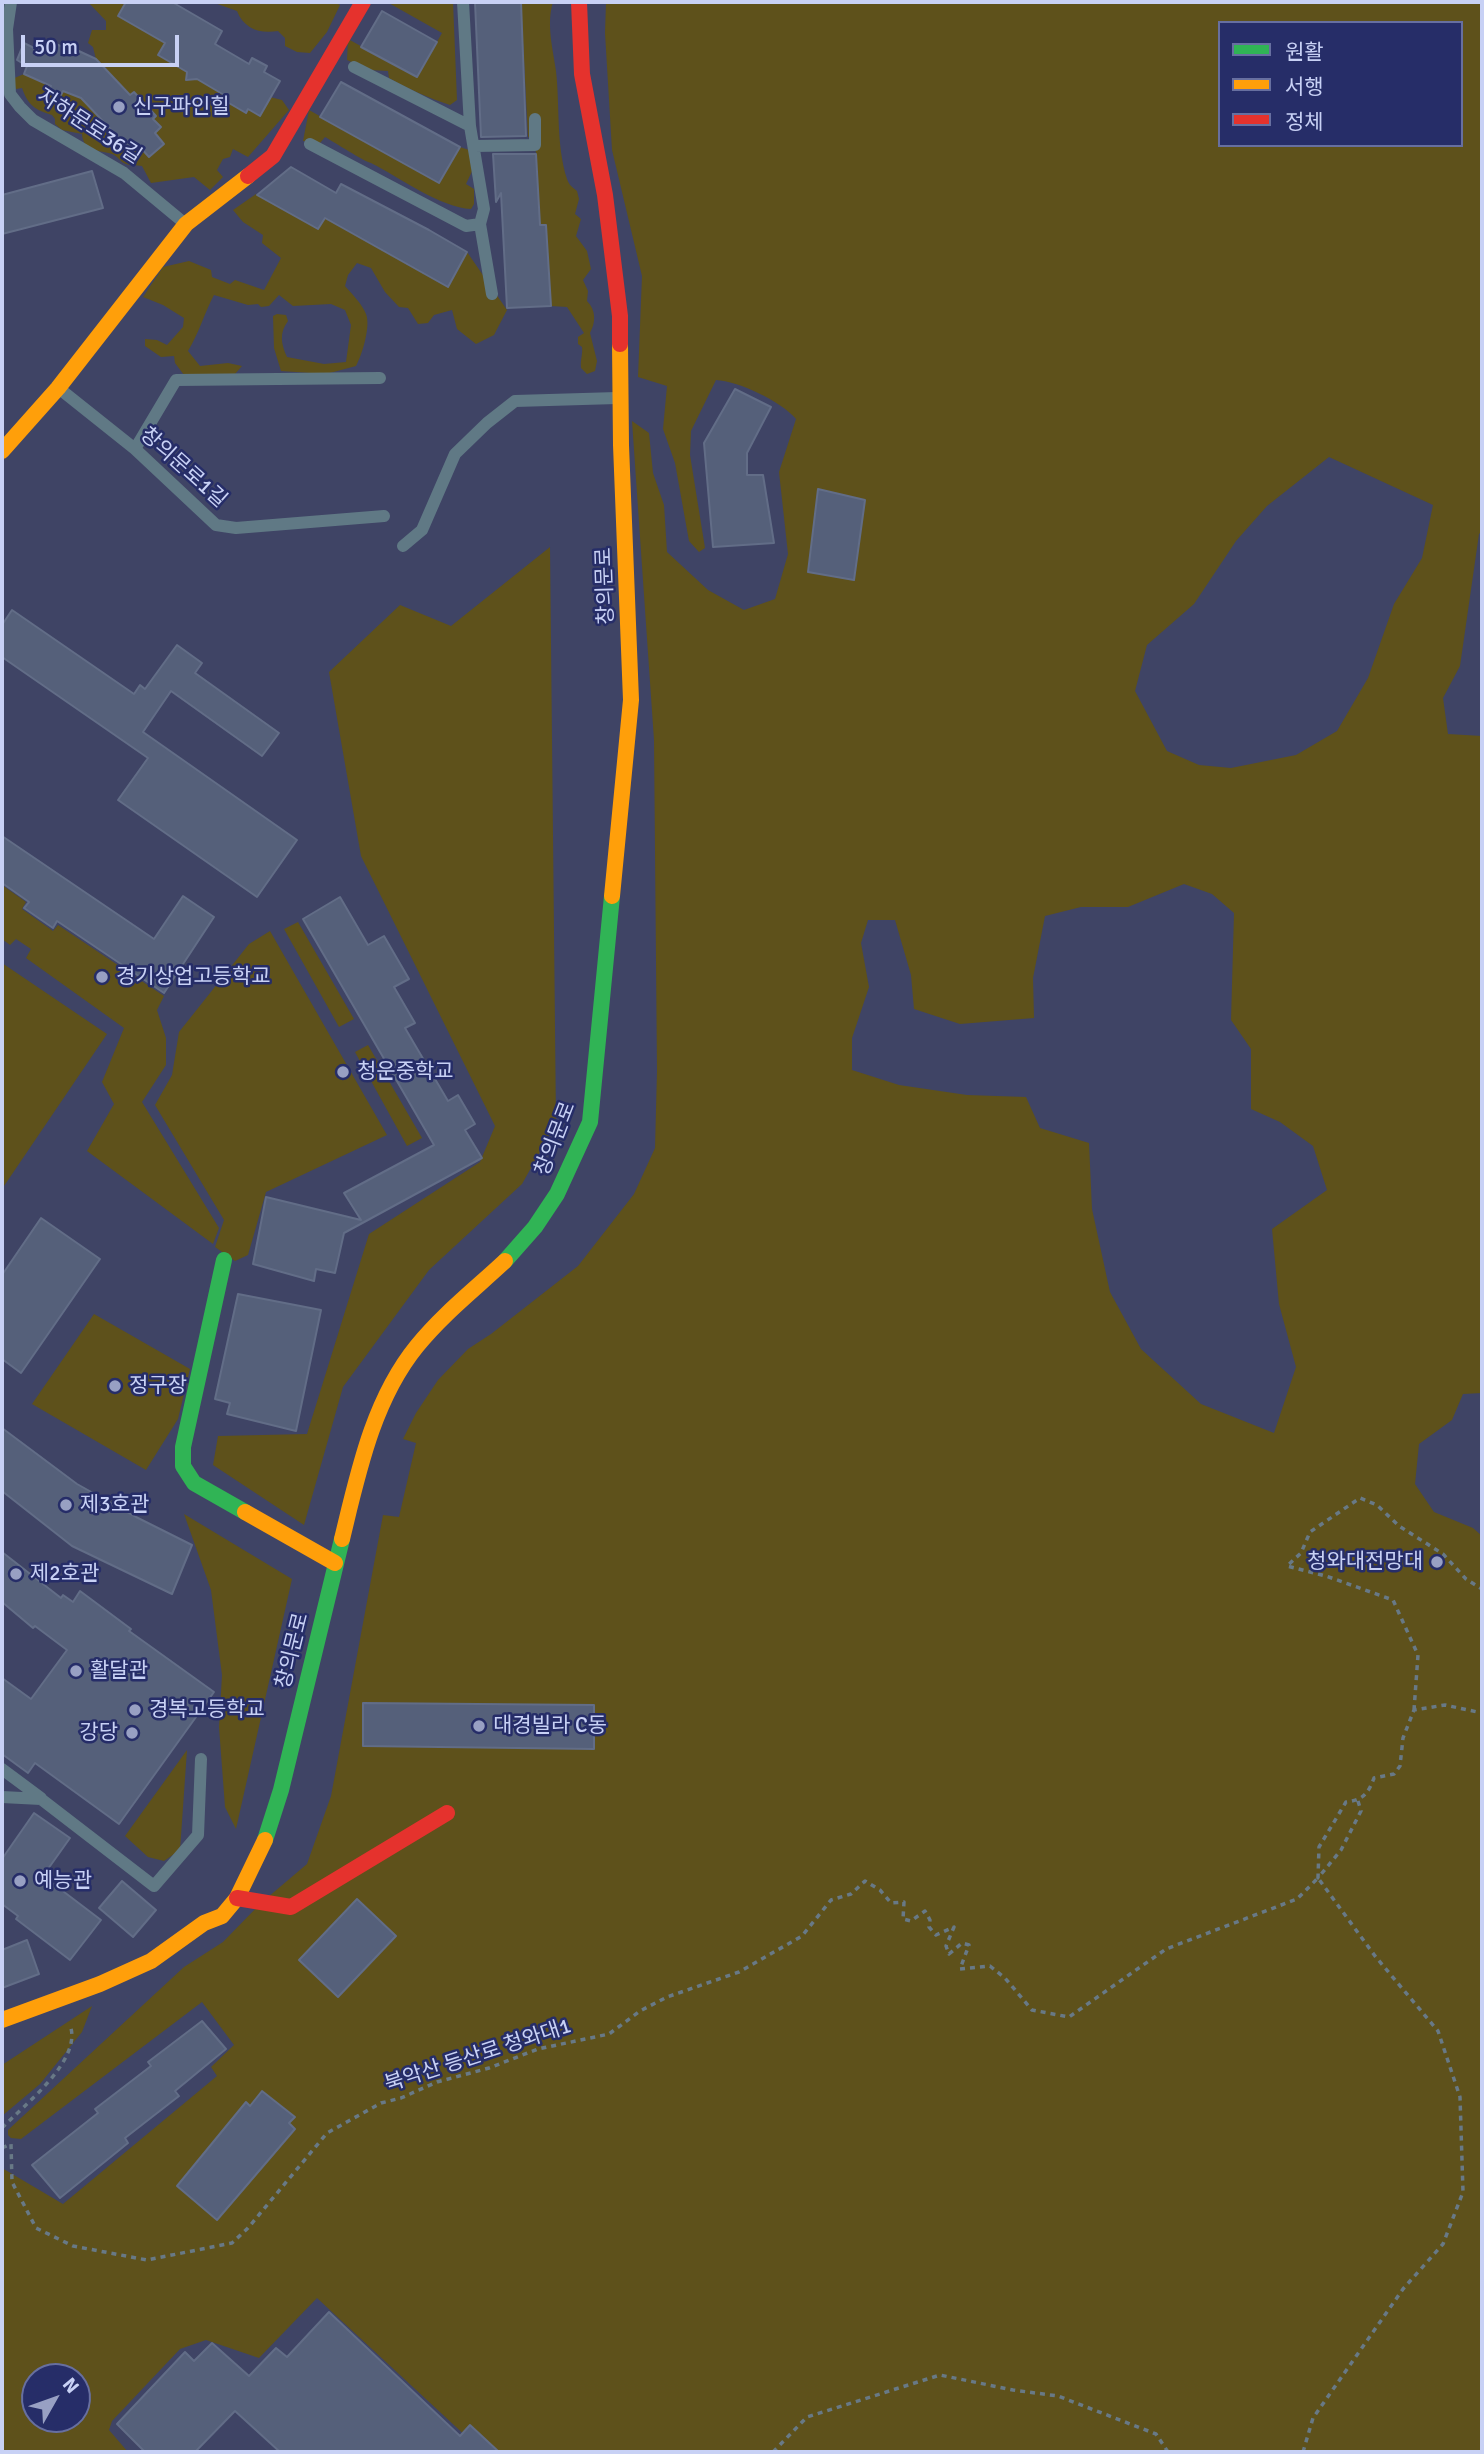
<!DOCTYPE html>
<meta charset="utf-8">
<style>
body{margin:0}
#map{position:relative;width:1484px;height:2454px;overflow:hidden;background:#3f4465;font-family:Signika,"Noto Sans KR",sans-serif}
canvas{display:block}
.frame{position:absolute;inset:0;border:4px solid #c8d1f5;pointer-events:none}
.legend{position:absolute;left:1218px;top:21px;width:245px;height:126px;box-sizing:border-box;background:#262d68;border:2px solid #676fa0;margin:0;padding:9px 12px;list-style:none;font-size:21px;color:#c8d1f5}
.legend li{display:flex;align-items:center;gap:14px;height:35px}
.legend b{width:35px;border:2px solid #676fa0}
.north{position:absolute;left:21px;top:2363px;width:70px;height:70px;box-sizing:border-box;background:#262d68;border:2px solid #676fa0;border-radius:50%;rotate:50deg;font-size:19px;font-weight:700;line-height:28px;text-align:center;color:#c8d1f5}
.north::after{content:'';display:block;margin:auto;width:24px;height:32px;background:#98a0c3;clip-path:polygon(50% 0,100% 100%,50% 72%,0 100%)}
.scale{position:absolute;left:21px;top:35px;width:158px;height:32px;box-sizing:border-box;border:4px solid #c8d1f5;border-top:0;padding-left:9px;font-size:21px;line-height:24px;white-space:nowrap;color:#c8d1f5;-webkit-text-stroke:5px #262d68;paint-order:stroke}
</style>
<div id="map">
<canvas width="1484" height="2454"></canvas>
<div class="frame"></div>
<ul class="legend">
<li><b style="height:9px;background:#30b455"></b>원활</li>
<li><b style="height:9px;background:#ff9f0a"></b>서행</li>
<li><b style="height:9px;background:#e5322d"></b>정체</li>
</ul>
<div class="north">N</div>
<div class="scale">50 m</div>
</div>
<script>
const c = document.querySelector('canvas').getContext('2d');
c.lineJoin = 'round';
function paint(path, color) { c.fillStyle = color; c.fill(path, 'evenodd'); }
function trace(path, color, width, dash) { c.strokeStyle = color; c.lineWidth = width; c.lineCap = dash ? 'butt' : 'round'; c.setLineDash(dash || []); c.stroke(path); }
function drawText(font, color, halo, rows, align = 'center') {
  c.font = font + ' Signika,"Noto Sans KR",sans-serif'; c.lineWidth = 5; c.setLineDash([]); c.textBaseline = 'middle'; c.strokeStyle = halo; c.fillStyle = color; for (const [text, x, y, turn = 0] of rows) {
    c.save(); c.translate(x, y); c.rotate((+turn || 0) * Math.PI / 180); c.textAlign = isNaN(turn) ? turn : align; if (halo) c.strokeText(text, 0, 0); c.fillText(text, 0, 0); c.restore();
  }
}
paint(new Path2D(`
 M88 2H126L119 16 165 43 158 55 187 72 188 77 194 79 198 76 246 113 248 109 260 115 270 97 282 100 289 110 248 157 233 149 230 157 223 159 217 170 223 177 210 190 194 177 151 183 142 166C137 165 130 166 126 164 120 162 118 156 112 154 100 150 83 152 82 134L62 130 55 124V119L52 115C35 110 28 105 22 88L16 89 12 79 24 74 81 98 132 151 140 147 149 157 155 133 161 127 153 119 156 116 134 92 130 95 96 59 93 47 88 43 92 30H106V21Z
 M212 2H319L324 4 334 2 340 5 327 32 310 53 297 52 285 46V38L278 31C260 34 244 29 237 11Z
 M387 2H453L457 100 450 105C429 98 408 89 389 78L388 71 370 70 347 60 348 39 417 77 442 33Z
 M521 2H553C546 24 553 49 556 71 560 107 556 144 567 179 569 185 572 187 577 191L579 199 575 214 581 219 576 236 587 251 591 269 583 280 588 291 587 301C596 310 596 322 590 333L597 361 595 371 587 374 581 368C580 360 583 354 582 347L578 344V337L584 333 567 307 551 306 546 225H540L536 152 528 136Z
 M606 2H1482V531L1479 534 1460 666 1443 698 1448 734 1482 736V1393L1463 1394 1452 1420 1419 1444 1415 1484 1434 1512 1473 1528 1482 1536V2452H483L317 2298 259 2358 206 2340 180 2349 112 2421 109 2430 128 2452H2V2168L63 2204 217 2076 211 2067 234 2045 202 2002 21 2139 11 2138 8 2135V2130L184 1967 223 1942 261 1903 307 1864 331 1796 383 1515 399 1517 416 1443 403 1439 416 1413 438 1380 468 1349 491 1334 578 1266 634 1194 655 1148 657 1071 654 740 632 421 649 433 653 473 664 505 667 552 708 590 744 610 775 599 788 554 779 472 796 419C781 401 738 381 716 380L691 431 690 455 705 548 699 552 689 541 675 463 663 429 667 386 638 377 642 276 612 150 605 33ZM1220 23H1461V145H1220ZM1329 457 1433 505 1422 558 1394 604 1368 678 1337 731 1296 755 1231 768 1199 765 1167 751 1135 691 1147 645 1194 604 1236 541 1267 506ZM1184 884 1212 894 1234 913 1231 1020 1251 1049V1109L1280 1122 1313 1146 1327 1190 1272 1229 1279 1304 1296 1367 1274 1433 1201 1404 1141 1349 1110 1292 1092 1209 1089 1143 1040 1128 1026 1097 967 1095 899 1085 852 1070V1038L869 987 861 943 868 920H895L911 975 914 1009 960 1024 1034 1018 1033 978 1045 916 1081 907H1128ZM35 2377H77V2419H35Z
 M309 110 439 183 460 147 469 150 475 165 466 184 474 189V204L471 209C441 208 399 177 371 163 365 162 334 142 325 137L320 143 303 141Z
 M256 194 318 229 325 218 447 287 467 252 507 310 494 335 476 344 457 329 452 310 434 315 428 323 418 324 408 308 399 307 385 292 371 268 357 263 348 275 345 286C353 295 362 304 366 314 371 326 362 355 356 366L326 374 281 371 274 348 273 316 277 314 286 315 288 321C279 333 281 344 287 357L324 364 346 362 351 325 345 310 331 304 293 306 279 295 269 306 261 307 258 304 248 305 214 295C204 314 199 333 188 351L200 366 228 363 242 366 235 374 184 375 175 363 174 356 161 357 145 346V339L157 340 167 345 183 327 184 318 163 305 143 297 163 267 189 261 211 270 212 277 230 284 235 280 264 290 281 258 262 243 263 235 243 222 233 210Z
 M550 547 556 1123 522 1184 429 1270 343 1387 304 1525 213 1465 218 1436 307 1434 369 1234 480 1162 495 1126 361 856 329 672 400 605 451 626Z
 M2 885 26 902 22 909 53 931 58 925 164 996 157 1010 166 1038V1065L142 1102 219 1228 213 1244 87 1151 114 1104 102 1082 124 1028 26 958 31 949 16 939 10 945 2 939Z
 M298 922 354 1019 339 1027 284 929Z
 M270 931 387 1135 266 1192 248 1255 235 1261 215 1247 224 1220 155 1105 172 1075 179 1032 249 944Z
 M2 963 107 1034 2 1189Z
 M368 1045 422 1138 407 1146 355 1052Z
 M94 1314 190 1369 178 1419 146 1470 32 1404Z
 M184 1514 292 1579 236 1829 225 1807 219 1727 222 1675 211 1590Z
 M187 1750 180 1850 164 1861 148 1857 125 1836Z
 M92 2006 82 2032 40 2084 2 2116V2065Z`), '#5e511b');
const building = new Path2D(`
 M126 2H172L222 31 215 44 249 64 252 58 267 66 264 72 280 81 260 116 248 109 246 113 222 99 224 95 197 79 186 80 187 72 158 55 165 43 118 16Z
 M475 2H521L526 136 481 137Z
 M382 11 437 42 417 77 361 47Z
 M37 40 46 43 47 40 65 48 66 45 96 59 130 95 134 92 156 116 153 119 161 127 155 133 164 144 149 157 140 147 132 152 81 98 63 91 61 95 49 90 51 86 24 74 27 66 17 60 24 43 34 48Z
 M341 82 460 147 439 183 320 117Z
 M493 154H536L540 225H546L551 306 507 308 501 193 496 202Z
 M291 167 336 193 341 184 429 230 467 252 448 287 325 218 318 229 257 195Z
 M92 171 103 208 2 234V195Z
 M735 389 771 407 747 453V475H763L774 543 713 547 704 443Z
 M818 489 865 500 854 580 808 572Z
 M12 610 134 694 140 685 145 689 177 645 202 663 195 673 279 733 262 756 171 691 143 732 297 840 257 897 118 800 148 758 2 657V625Z
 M2 836 154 939 183 896 214 917 164 993 57 921 53 928 24 908 29 902 2 883Z
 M340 897 368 945 384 936 409 979 394 987 415 1023 405 1028 448 1101 458 1095 475 1124 465 1130 482 1158 344 1233 335 1273 316 1269 314 1281 253 1264 266 1197 361 1220 344 1193 434 1145 303 919Z
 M41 1218 100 1259 21 1373 2 1359V1275Z
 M238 1294 321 1310 296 1431 227 1414 230 1403 215 1399Z
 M2 1428 77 1484 136 1517 192 1545 172 1594 72 1546 2 1491Z
 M2 1552 61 1598 63 1595 73 1602 80 1591 131 1629 129 1631 214 1692 119 1824 35 1763 28 1773 2 1754V1678L31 1699 67 1650 35 1626 33 1628 2 1602Z
 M363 1703 594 1705V1749L363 1746Z
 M34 1813 70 1838 43 1876 101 1920 70 1960 16 1919 18 1916 2 1904V1859Z
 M122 1881 156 1910 133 1937 99 1908Z
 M357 1899 396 1936 338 1997 299 1960Z
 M27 1940 39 1974 2 1988V1950Z
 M202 2021 226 2049 175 2091 179 2096 125 2138 128 2143 60 2198 32 2165 98 2113 95 2109 151 2066 148 2062Z
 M262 2091 295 2117 289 2123 295 2129 217 2220 177 2186 246 2102 250 2106Z
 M329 2312 460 2436 470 2425 499 2452H280L235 2411 195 2452H145L117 2424 185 2352 194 2361 212 2343 249 2376 276 2348 287 2357Z`);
paint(building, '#55607a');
trace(building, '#626d87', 2);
trace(new Path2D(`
 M1414 1710 1418 1655 1393 1600 1326 1576 1287 1566 1301 1553 1310 1532 1360 1498 1377 1505 1399 1526 1443 1554 1466 1579 1482 1589
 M1358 1801 1361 1811 1341 1850 1318 1878 1319 1847 1346 1802C1363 1800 1368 1794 1374 1778L1394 1774 1400 1766 1403 1738 1414 1710 1445 1705 1482 1713
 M2 2128C24 2105 83 2060 70 2025
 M2 2148 11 2144 12 2182 36 2228 73 2246 147 2260 232 2243 248 2228 327 2133 381 2103 401 2098 437 2082 489 2068 538 2049 609 2034 640 2011 667 1997 739 1972 802 1936 831 1900 851 1894 865 1881 880 1890 891 1903 904 1902 903 1919 911 1921 925 1911 930 1920 929 1927 936 1935 954 1927 946 1946 949 1954 962 1943 969 1945 960 1969 990 1966 1005 1978 1032 2010 1069 2017 1166 1949 1297 1899 1318 1878 1375 1956 1438 2031 1460 2097 1463 2192 1443 2244 1403 2289 1313 2418 1303 2452
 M773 2452 807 2417 940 2375 1013 2390 1058 2396 1156 2434 1168 2452`), '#687986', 3.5, [5, 5]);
trace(new Path2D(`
 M11 2 7 29 10 94 20 107 33 120 124 173 183 222
 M354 67 470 126
 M310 144 466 226 480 224 484 209 470 126 463 2
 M475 146 535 145V119
 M480 224 492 294
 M61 390 135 449 216 525 236 528 384 516
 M135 449 176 380 380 378
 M403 546 422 530 455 454 487 423 515 401 617 398
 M2 1769 41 1798
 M2 1797 41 1799 154 1886 198 1835 201 1759`), '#607985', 12);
trace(new Path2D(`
 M224 1260 183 1447V1466L194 1483 245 1512
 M505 1261 535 1227 557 1194 590 1122 612 896
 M265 1840 281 1790 342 1539`), '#30b455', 16);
trace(new Path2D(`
 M2 451 58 388 186 224 248 176
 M612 896 631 700 621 445 620 344
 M245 1512 335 1563
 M342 1539C358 1473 373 1400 417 1346 443 1314 475 1289 505 1261
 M2 2020 100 1984 151 1961 204 1923 222 1916 237 1898 265 1840`), '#ff9f0a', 16);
trace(new Path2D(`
 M579 2 582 74 605 195 620 316V344
 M248 176 273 156 363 2
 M237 1898 291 1907 447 1813`), '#e5322d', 16);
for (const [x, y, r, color] of [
 [119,107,7,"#98a0c3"],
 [102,977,7,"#98a0c3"],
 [343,1072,7,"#98a0c3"],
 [115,1386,7,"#98a0c3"],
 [66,1505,7,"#98a0c3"],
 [1437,1562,7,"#98a0c3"],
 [16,1574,7,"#98a0c3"],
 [76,1671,7,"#98a0c3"],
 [135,1710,7,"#98a0c3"],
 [479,1726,7,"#98a0c3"],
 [132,1733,7,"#98a0c3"],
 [20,1881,7,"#98a0c3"]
]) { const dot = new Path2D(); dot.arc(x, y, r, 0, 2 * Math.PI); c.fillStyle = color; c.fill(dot); trace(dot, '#262d68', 2.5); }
drawText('21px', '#c8d1f5', '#262d68', [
 ["신구파인힐",133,107],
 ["경기상업고등학교",116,977],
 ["청운중학교",357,1072],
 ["정구장",129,1386],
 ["제3호관",80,1505],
 ["청와대전망대",1423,1562,"right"],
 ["제2호관",30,1574],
 ["활달관",90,1671],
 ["경복고등학교",149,1710],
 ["대경빌라 C동",493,1726],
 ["강당",118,1733,"right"],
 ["예능관",34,1881]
], 'left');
drawText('21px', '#c8d1f5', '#262d68', [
 ["자하문로36길",89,127,33],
 ["창의문로1길",183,468,42],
 ["창의문로",606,586,-92],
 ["창의문로",556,1139,-69],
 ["창의문로",293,1651,-76],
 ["북악산 등산로 청와대1",478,2056,-18]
]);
</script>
